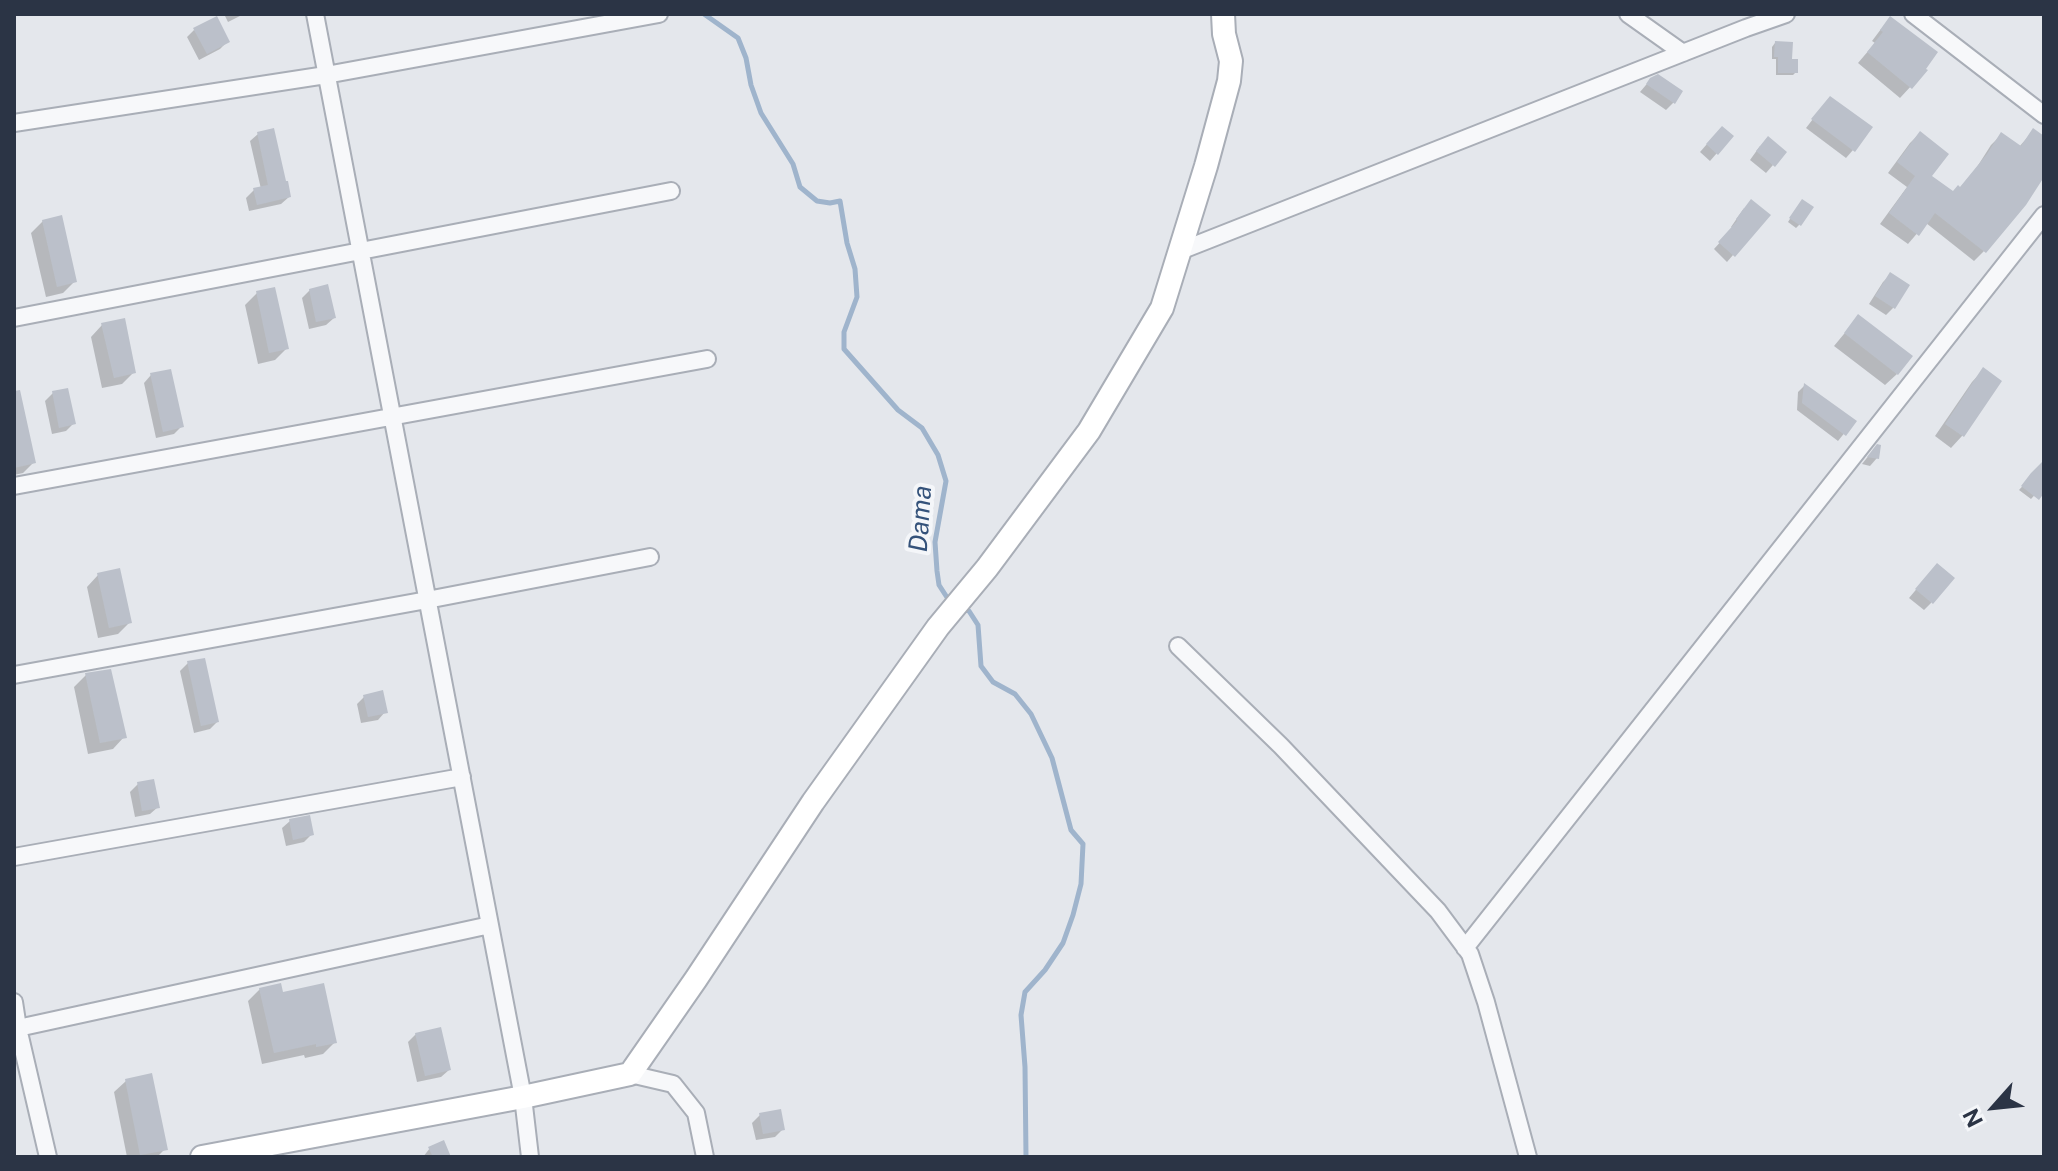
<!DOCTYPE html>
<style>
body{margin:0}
#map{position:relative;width:2058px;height:1171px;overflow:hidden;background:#e4e7ec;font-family:"Public Sans",sans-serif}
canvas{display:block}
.frame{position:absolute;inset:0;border:16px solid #2b3445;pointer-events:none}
.north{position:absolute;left:1954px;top:1067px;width:80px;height:80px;-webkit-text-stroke:6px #f4f6f9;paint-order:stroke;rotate:243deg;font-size:22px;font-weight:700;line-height:32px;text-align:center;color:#2b3445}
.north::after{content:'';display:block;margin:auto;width:28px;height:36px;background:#2b3445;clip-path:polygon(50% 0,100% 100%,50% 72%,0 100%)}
</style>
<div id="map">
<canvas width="2058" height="1171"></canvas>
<div class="frame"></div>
<div class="north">N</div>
</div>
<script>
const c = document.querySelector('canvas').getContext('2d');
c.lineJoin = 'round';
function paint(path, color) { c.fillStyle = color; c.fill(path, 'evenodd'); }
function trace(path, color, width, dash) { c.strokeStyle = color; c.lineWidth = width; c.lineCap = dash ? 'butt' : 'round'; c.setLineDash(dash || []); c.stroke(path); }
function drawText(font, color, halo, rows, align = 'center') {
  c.font = font + ' "Public Sans",sans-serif'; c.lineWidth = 8; c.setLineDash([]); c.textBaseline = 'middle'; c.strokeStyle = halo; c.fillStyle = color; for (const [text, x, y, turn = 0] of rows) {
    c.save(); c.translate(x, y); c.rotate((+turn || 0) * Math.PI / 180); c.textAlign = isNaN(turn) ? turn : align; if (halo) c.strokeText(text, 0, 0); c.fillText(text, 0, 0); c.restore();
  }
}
paint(new Path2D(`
 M224 14H244L228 22Z
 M1881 29 1925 71 1900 98 1858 63 1875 43 1872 41Z
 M194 30 228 41 220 49 199 60 187 37Z
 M1775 43 1796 72 1793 75H1776V59H1772V47Z
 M1651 79 1674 102 1666 110 1640 92Z
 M1823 106 1853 150 1846 158 1806 128Z
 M2033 131 2044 138V174L1984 251 1974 261 1926 223 1908 244 1880 224 1907 187 1888 173 1910 143 1920 133 1929 177 1952 193 1959 189 1977 167 1991 145 2001 135 2019 147Z
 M258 134 289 197 281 204 249 211 246 198 254 190 261 189 250 141Z
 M1714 136 1717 153 1710 161 1700 152Z
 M1760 146 1773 165 1766 173 1750 160Z
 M1799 205V225L1796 228 1788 222Z
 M1744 208 1733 255 1727 262 1714 249 1733 228 1731 227Z
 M43 221 74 282 63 293 46 297 31 233Z
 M1890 275 1893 308 1886 315 1869 304 1883 282Z
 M310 290 334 318 326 325 309 329 302 298Z
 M257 293 287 348 275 360 258 364 245 305Z
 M1858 317 1897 374 1885 385 1834 346Z
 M102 325 134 372 122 384 102 388 91 337Z
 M1983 370 1962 436 1951 448 1935 436 1972 382Z
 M151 375 182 426 174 434 156 438 144 383Z
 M1804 386 1854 421 1838 441 1797 410 1798 392Z
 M53 393 74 423 66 431 52 434 45 401Z
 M14 404 34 462 23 473 14 475Z
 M1870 454 1877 458 1870 466 1862 464Z
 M2042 465 2044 467V485L2031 499 2019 490Z
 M1930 573 1931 603 1924 610 1909 598Z
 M98 575 130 622 118 634 98 638 87 587Z
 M188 663 217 722 210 729 194 733 180 671Z
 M86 675 124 737 113 749 88 754 74 687Z
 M364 697 385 712 378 720 361 723 357 704Z
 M138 784 158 807 150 814 135 817 130 792Z
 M290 821 312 834 304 842 286 846 282 828Z
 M260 989 282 994 335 1042 323 1054 305 1058 304 1055 262 1064 248 1001Z
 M416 1034 449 1070 441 1077 417 1082 408 1042Z
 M126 1081 165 1149 157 1157H127L114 1092Z
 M760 1115 783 1129 775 1137 756 1140 752 1123Z
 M430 1148 449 1157H423Z`), '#0003');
trace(new Path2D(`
 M704 14 738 38 746 58 751 85 761 113 793 164 800 187 817 201 830 203 840 201 847 243 855 269 857 297 844 332V349L898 410 922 428 938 455 946 481 935 542 937 571 939 585 950 602
 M962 609 969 611 978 625 981 666 993 682 1015 694 1031 714 1052 758 1071 830 1083 844 1081 884 1073 915 1063 943 1045 970 1025 992 1021 1015 1025 1067 1026 1157`), '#9fb4cc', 5);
paint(new Path2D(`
 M217 16 230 42 207 54 193 28Z
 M1890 16 1938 52 1926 69 1928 70 1912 89 1867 52 1883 32 1880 30Z
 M1775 41 1793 42 1792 59H1798V73H1778V57H1774Z
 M1658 74 1683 91 1675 104 1646 84 1650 78Z
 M1830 96 1873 127 1855 152 1811 119Z
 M1722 126 1734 136 1718 155 1706 144Z
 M274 128 286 181H288L291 197 257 205 253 188 268 185 257 132Z
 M2033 128 2044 136V177L2026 205 1986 253 1935 213 1919 236 1889 213 1915 176 1897 162 1920 131 1949 154 1932 176 1953 191 1958 185 1960 187 1987 154 2001 132 2021 146Z
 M1768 136 1787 152 1775 167 1756 151Z
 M1751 199 1771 215 1735 257 1718 242 1737 221 1736 219Z
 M1802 199 1814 207 1801 226 1789 218Z
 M62 215 77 282 57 287 42 220Z
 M1890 272 1910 285 1895 309 1875 296Z
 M328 284 336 318 316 322 309 289Z
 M275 287 289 349 269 353 256 291Z
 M1858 314 1913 356 1898 375 1844 333Z
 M125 318 136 373 114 378 101 323Z
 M1983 367 2002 381 1964 437 1945 424Z
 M171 369 184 427 163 432 150 373Z
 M1804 383 1857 421 1846 436 1802 403Z
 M68 388 76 424 59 428 52 391Z
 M20 390 36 463 14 468V391Z
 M1877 444 1881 445 1879 459 1867 457Z
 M2044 460V493L2039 500 2021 486 2031 473Z
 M1937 563 1955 578 1933 604 1915 589Z
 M120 568 132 623 109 628 97 573Z
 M205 658 219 722 201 726 187 661Z
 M111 669 127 738 100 743 85 673Z
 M383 690 388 713 368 717 363 695Z
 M154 779 160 808 142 811 137 782Z
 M310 815 314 835 293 840 289 819Z
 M281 983 283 992 324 983 337 1043 316 1047V1044L274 1053 259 988Z
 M441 1027 451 1070 425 1076 415 1033Z
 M152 1073 168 1150 140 1155 125 1079Z
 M781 1109 785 1130 763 1134 759 1113Z
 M444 1140 451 1157H433L428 1147Z`), '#bbc0ca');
const street = new Path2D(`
 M315 14 523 1097 530 1157
 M1628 14 1683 53
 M1913 14 2044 115
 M14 123 326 75 659 14
 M1180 251 1746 28 1786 14
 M14 318 671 191
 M14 486 707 359
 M1178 646 1281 746 1438 911 1470 954 1486 1002 1528 1157
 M14 675 427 600 650 557
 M14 857 462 777
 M1465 948 2044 215
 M14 1002 18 1028 48 1157
 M18 1028 490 925
 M630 1074 673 1084 696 1113 705 1157`);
const secondary = new Path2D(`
 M202 1157 523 1097 630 1074 696 979 813 802 938 627 987 568 1089 431 1162 308 1206 166 1229 81 1231 61 1224 34 1223 14`);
trace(street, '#a9aeb7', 20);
trace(secondary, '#a9aeb7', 26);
trace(street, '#f7f8fa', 16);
trace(secondary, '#fff', 22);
drawText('italic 26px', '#34527a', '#f4f6f9', [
 ["Dama",921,519,-86]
]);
</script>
